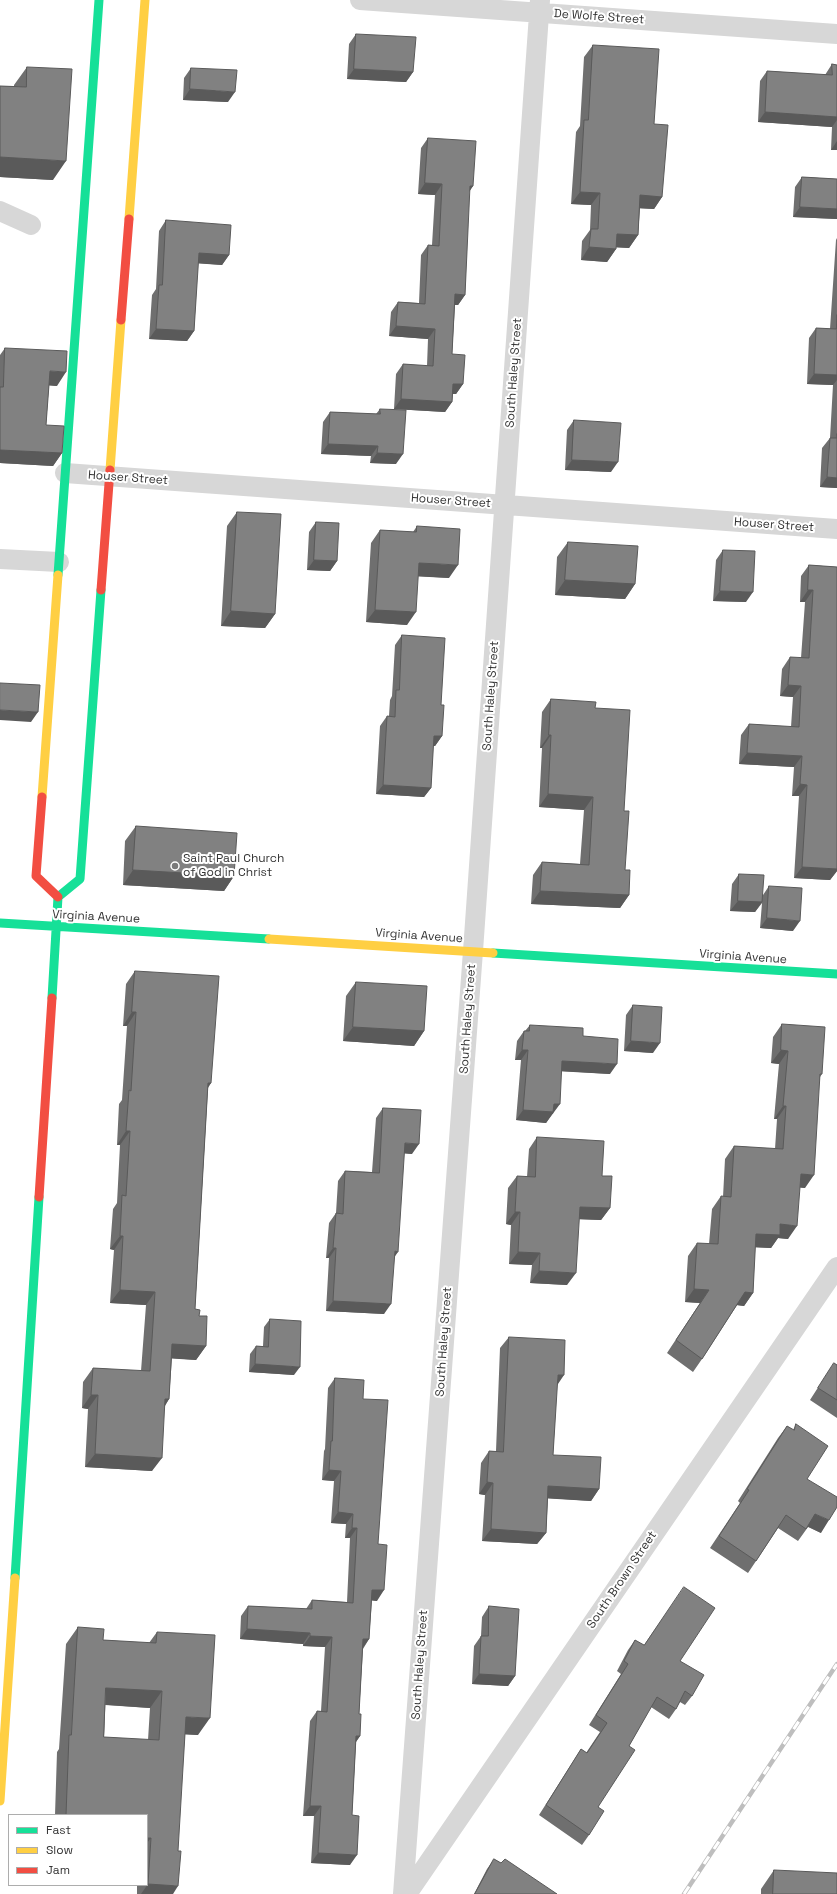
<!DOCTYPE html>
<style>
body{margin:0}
#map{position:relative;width:837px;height:1894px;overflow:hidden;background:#fff;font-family:"Space Grotesk",sans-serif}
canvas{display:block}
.legend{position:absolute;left:8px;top:1814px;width:140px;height:72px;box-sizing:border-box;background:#fff;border:1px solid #adadad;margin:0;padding:5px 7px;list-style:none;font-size:12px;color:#333}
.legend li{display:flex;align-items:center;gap:8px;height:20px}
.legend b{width:20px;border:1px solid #adadad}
</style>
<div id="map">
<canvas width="837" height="1894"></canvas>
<ul class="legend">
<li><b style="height:5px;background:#16e098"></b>Fast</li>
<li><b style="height:5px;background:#ffcf43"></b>Slow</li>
<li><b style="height:5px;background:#f24e42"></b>Jam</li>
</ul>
</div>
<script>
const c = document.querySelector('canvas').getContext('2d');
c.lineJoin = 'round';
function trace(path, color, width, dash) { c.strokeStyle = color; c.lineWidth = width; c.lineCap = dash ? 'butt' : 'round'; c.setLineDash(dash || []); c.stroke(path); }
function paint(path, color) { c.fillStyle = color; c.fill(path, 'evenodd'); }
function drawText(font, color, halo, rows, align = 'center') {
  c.font = font + ' "Space Grotesk",sans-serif'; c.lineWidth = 4; c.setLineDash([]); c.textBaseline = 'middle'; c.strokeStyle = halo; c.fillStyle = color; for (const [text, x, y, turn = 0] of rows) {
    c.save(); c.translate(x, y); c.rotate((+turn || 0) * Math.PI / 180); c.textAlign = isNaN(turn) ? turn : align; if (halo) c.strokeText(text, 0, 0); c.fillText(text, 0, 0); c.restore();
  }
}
trace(new Path2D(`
 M360 0 837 34
 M0 211 31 225
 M65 473 837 529
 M0 559 59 562
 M403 1894 473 951 540 0
 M407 1894 837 1267`), '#d7d7d7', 20);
trace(new Path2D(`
 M58 575 99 0
 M0 923 269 939
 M493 953 837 974
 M52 998 58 897 80 879 101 590
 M15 1578 39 1197`), '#16e098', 9);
trace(new Path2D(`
 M129 219 145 0
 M110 470 121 320
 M42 797 58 575
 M269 939 493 953
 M0 1801 15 1578`), '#ffcf43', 9);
trace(new Path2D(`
 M121 320 129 219
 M101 590 110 470
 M42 797 36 876 58 897
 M39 1197 52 998`), '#f24e42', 9);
const rail = new Path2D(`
 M684 1894 837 1664`);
trace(rail, '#bebebe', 4.5);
trace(rail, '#fff', 3, [9]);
paint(new Path2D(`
 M356 34 413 72 406 82 347 79 349 44Z
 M593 45 654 124 662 197 654 209 640 208 638 235 629 248 616 247V249L607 262 581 260 582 241 590 230 591 205 571 204 576 132 580 126 584 57Z
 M832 64 837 65V150H831L832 127 758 122 760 81 767 71 825 75Z
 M27 67 53 180 0 177V86H14V85Z
 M191 68 228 102 183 100 184 78Z
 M428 138 473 186 469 192 465 295 458 305H455L452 354 463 384 456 394H453L452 402 445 412 394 409 396 374 403 364 427 366 428 339 389 336 391 312 398 302 419 303 421 255 428 245H432L435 195 418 194 421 148Z
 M802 177 837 179V219L793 217 795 187Z
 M166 220 229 255 222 265 198 263 194 331 187 341 149 339 152 295 156 289 159 231Z
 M837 238V488L820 487 822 448 830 438 833 385 807 384 809 338 816 328 830 329 836 240Z
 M5 348 57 386 49 385 46 425 62 453 53 466 0 463V355Z
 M380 409 396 464 370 463 371 456 321 454 323 422 330 412 376 414Z
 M574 420 611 472 565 470 567 430Z
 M237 512 275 614 265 628 221 626 227 526Z
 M316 522 337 561 330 571 307 570 309 532Z
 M417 526 449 578 418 576 407 625 366 622 371 543 380 530 413 532Z
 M568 542 635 584 625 599 555 595 557 557Z
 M723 550 746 602 713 601 716 560Z
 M809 565 837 567V871L830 880 794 878 799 796H792L794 767 739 764 741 735 749 724 791 727 793 697 780 696 782 669 790 657 801 658 805 602H800L801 576Z
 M402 635 441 705 442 736 435 746H433L431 788 424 797 376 794 380 726 387 716H389L390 700 392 696 395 645Z
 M551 699 595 708 624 811 625 870 629 895 620 908 531 904 533 875 542 862 580 864 584 810 539 807 542 748H540L542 712Z
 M136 826 234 876 224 891 123 885 125 841Z
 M739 874 763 895 769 886 793 931 760 928 762 903 755 912 730 911 732 884Z
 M135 971 211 1083 208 1088 195 1309 199 1316 206 1346 196 1360 172 1358 169 1399 165 1406 152 1471 85 1467 88 1409 82 1408 83 1382 93 1368 141 1371 146 1305 110 1303 114 1250 110 1249 113 1209 117 1203 120 1145H117L119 1104 122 1100 127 1026H123L126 984Z
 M356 982 424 1031 414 1046 343 1041 346 996Z
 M633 1005 653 1053 624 1051 626 1015Z
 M782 1024 822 1074 820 1077 805 1188 800 1187 788 1239 778 1238 771 1248 755 1247 753 1293 744 1306 737 1305 702 1359 693 1372 667 1353 700 1303 685 1302 688 1256 697 1243 709 1244 712 1209 721 1196 723 1197 725 1159 734 1146 775 1149 777 1119H774L779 1064 771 1063 773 1037Z
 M530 1025 583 1036 610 1074 562 1071 553 1114H552L546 1123 516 1120 521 1060H515L517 1041 524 1031H525Z
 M383 1108 412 1154 404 1153 394 1256 384 1314 326 1311 329 1258H326L329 1223 336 1213 338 1181 345 1171 372 1172 376 1118Z
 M537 1137 602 1176 610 1208 601 1220 579 1219 567 1285 530 1283 532 1265 509 1264 511 1225 506 1224 508 1188 517 1176 527 1177 529 1149Z
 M270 1319 294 1375 249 1372 250 1354 256 1346H263L264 1327Z
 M509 1337 557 1385 553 1455 599 1489 591 1501 548 1498 546 1533 537 1544 482 1541 485 1495 479 1494 481 1463 489 1451H496L500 1348Z
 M834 1363 837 1365V1418L810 1400 826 1375Z
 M335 1378 363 1399 378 1544 377 1601 372 1600 369 1639 363 1649 359 1714 360 1736 356 1742 352 1815 350 1865 311 1863 314 1816H303L310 1721 317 1711H321L325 1647 303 1646V1644L240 1639 241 1616 248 1606 306 1609 312 1600 347 1602 350 1538H345L346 1524 331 1523 334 1481 322 1480 324 1451 325 1449 328 1388Z
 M796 1424 807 1479 821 1533 808 1527 798 1541 778 1528 748 1573 710 1548 740 1503 738 1501 778 1438 787 1426 793 1430Z
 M489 1606 515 1676 508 1686 472 1684 474 1646 481 1636 482 1617Z
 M78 1627 103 1640 149 1643 157 1632 198 1735 185 1734 173 1894H137V1885H147V1815H55L57 1752 59 1749 66 1644ZM105 1705 150 1708 148 1740 104 1737Z
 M635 1640 643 1645 680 1661 692 1696 685 1705 680 1702 676 1709 669 1719 651 1707 629 1746 598 1807 589 1835 582 1845 539 1815 581 1749 586 1753 600 1732 589 1725 621 1674 617 1671 628 1650Z
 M494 1859 501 1863 557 1894H474L487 1869Z
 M774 1870 837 1894H761V1889Z`), '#6f6f6f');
paint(new Path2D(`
 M354 69 413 72 406 82 347 79Z
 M190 89 235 92 228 102 183 100Z
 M765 112 837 117V120L832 127 758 122Z
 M837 141V150H831Z
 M0 157 66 161 53 180 0 177Z
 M425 183 442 184 435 195 418 194Z
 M470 186H473L466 196Z
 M580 192 600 193 591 205 571 204Z
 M640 195 662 197 654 209 632 208Z
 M800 207 837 209V219L793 217Z
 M617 234 638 235 629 248 608 247Z
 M589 247 616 249 607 262 581 260Z
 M199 253 229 255 222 265 192 263Z
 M455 294 465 295 458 305H448Z
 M396 326 435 329 428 339 389 336Z
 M156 329 194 331 187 341 149 339Z
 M50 371 66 372 57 386 41 385Z
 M814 374 837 375V380L833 385 807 384Z
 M453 384H463L456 394H446Z
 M401 399 452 402 445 412 394 409Z
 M328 444 378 446 371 456 321 454Z
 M0 450 62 453 53 466 0 463Z
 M377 453 403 454 396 464 370 463Z
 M572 460 618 462 611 472 565 470Z
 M827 477 837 478V488L820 487Z
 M314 560 337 561 330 571 307 570Z
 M419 563 458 565 449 578 410 576Z
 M565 580 635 584 625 599 555 595Z
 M808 590H813L805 602H800Z
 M720 591 753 592 746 602 713 601Z
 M375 610 416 612 407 625 366 622Z
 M231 611 275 614 265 628 221 626Z
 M788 685 801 686 793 697 780 696Z
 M0 710 38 712 31 722 0 720Z
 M549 735H551L542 748H540Z
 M434 736H442L435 746H427Z
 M747 753 802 756 794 767 739 764Z
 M800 784 807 785 799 796H792Z
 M383 785 431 788 424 797 376 794Z
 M548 794 593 797 584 810 539 807Z
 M802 867 837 869V871L830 880 794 878Z
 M133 870 234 876 224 891 123 885Z
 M540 891 629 895 620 908 531 904Z
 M738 901 762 902 755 912 730 911Z
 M767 918 800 921 793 931 760 928Z
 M132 1012H136L127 1026H123Z
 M353 1027 424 1031 414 1046 343 1041Z
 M631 1041 660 1043 653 1053 624 1051Z
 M522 1050H528L521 1060H515Z
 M781 1050 788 1051 779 1064 771 1063Z
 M562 1061 617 1064 610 1074 555 1071Z
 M208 1083H211L201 1096Z
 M554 1104H560L546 1123 516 1120 523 1110Z
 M783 1106H786L777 1119H774Z
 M126 1131H130L120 1145H117Z
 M405 1143 419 1144 412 1154 398 1153Z
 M801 1174 814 1175 805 1188 791 1187Z
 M580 1207 610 1208 601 1220 572 1219Z
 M515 1212H520L511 1225 506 1224Z
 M780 1224 797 1226 788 1239 778 1238 771 1248 747 1247 756 1234Z
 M120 1236H123L114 1250 110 1249Z
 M333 1248H336L329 1258H326Z
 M395 1251 398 1252 391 1262Z
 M518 1252 540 1253 532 1265 509 1264Z
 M539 1271 576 1273 567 1285 530 1283Z
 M694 1289 709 1290 700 1303 685 1302Z
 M120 1290 155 1292 146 1305 110 1303Z
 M745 1292 753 1293 744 1306 736 1305Z
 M333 1301 391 1304 384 1314 326 1311Z
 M172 1344 206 1346 196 1360 163 1358Z
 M255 1364 300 1367 294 1375 249 1372Z
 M558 1375H564L556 1387Z
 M91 1395H98L88 1409 82 1408Z
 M165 1399H169L160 1413Z
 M95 1454 162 1458 152 1471 85 1467Z
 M329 1470 341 1471 334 1481 322 1480Z
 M487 1482 493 1483 485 1495 479 1494Z
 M548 1486 599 1489 591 1501 540 1498Z
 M338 1512 353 1514 346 1524 331 1523Z
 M815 1514 829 1520 821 1533 807 1526Z
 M352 1528H357L350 1538H345Z
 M491 1529 546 1533 537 1544 482 1541Z
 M372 1590H384L377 1601 365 1600Z
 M247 1629 310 1633 303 1644 240 1639Z
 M310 1636 332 1637 325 1647 303 1646Z
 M363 1639H369L362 1649Z
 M479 1674 515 1676 508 1686 472 1684Z
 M106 1688 162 1691 150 1708 95 1704Z
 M186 1717 210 1718 198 1735 175 1734Z
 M356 1736H360L353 1746Z
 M310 1806H321L314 1816H303Z
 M147 1838H151L147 1843Z
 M318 1853 357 1855 350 1865 311 1863Z
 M148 1884 178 1886 173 1894H141Z`), '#5a5a5a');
const building = new Path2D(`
 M356 34 416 37 413 72 354 69Z
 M593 45 659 49 654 124 668 125 662 197 640 195 638 235 617 234 616 249 589 247 591 229H598L600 193 580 192 584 120H588Z
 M832 64 837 65V117L765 112 767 71 832 75Z
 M27 67 72 69 66 161 0 157V86L26 87Z
 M191 68 237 70 235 92 190 89Z
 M428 138 476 141 473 186H470L465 295 455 294 452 354 465 355 463 384H453L452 402 401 399 403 364 433 366 435 329 396 326 398 302 425 304 428 245 439 246 442 184 425 183Z
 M802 177 837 179V209L800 207Z
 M166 220 231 225 229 255 199 253 194 331 156 329 159 285H162Z
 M837 315V375L814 374 816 328 836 329Z
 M5 348 67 351 66 372 50 371 46 425 64 426 62 453 0 450V387H3Z
 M380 409 406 410 403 454 377 453 378 446 328 444 330 412 380 414Z
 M574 420 621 423 618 462 572 460Z
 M837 434V478L827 477 830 438H837Z
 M237 512 281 514 275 614 231 611Z
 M316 522 339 523 337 561 314 560Z
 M417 526 460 529 458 565 419 563 416 612 375 610 380 530 416 532Z
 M568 542 638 546 635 584 565 580Z
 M723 550 755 551 753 592 720 591Z
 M809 565 837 567V869L802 867 807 785 800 784 802 756 747 753 749 724 799 727 801 686 788 685 790 657 809 658 813 590H808Z
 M402 635 445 638 441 705H444L442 736H434L431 788 383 785 387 716 395 717 396 690H399Z
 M0 683 40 685 38 712 0 710Z
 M551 699 596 702 595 708 630 710 624 811H629L625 870H630L629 895 540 891 542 862 589 865 593 797 548 794 551 735H549Z
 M136 826 237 833 234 876 133 870Z
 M739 874 764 875 762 902 738 901Z
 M769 886 802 888 800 921 767 918Z
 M135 971 219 976 211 1083H208L195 1309 200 1310 199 1316H207L206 1346 172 1344 169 1399H165L162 1458 95 1454 98 1395H91L93 1368 150 1371 155 1292 120 1290 123 1236H120L122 1195 126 1196 130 1131H126L129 1090 131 1091 136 1012H132Z
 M356 982 427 986 424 1031 353 1027Z
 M633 1005 662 1007 660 1043 631 1041Z
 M782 1024 825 1027 822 1074H820L814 1175 801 1174 797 1226 780 1224V1235L756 1234 753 1293 745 1292 702 1359 676 1340 709 1290 694 1289 697 1243 718 1244 721 1196 731 1197 734 1146 783 1149 786 1106H783L788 1051 781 1050Z
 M530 1025 583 1028V1036L618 1039 617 1064 562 1061 560 1104H554L553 1112 523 1110 528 1050H522L524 1031H529Z
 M383 1108 421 1110 419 1144 405 1143 398 1252 395 1251 391 1304 333 1301 336 1248H333L336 1213 343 1214 345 1171 379 1173Z
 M537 1137 604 1141 602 1176H612L610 1208 580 1207 576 1273 539 1271 540 1253 518 1252 520 1212H515L517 1176 535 1177Z
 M270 1319 301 1321 300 1367 255 1364 256 1346 268 1347Z
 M509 1337 565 1340 564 1375H558L553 1455 601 1457 599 1489 548 1486 546 1533 491 1529 493 1483 487 1482 489 1451 503 1452Z
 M834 1363 837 1365V1400L818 1388Z
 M335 1378 364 1380 363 1399 388 1400 378 1544 387 1545 384 1590H372L369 1639H363L359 1714H361L360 1736H356L352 1815 359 1816 357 1855 318 1853 321 1806H310L317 1711 327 1712 332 1637 310 1636V1633L247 1629 248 1606 312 1609V1600L353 1603 357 1528H352L353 1514 338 1512 341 1471 329 1470 331 1441H332Z
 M796 1424 828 1446 807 1479 837 1497V1507L829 1520 815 1514 806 1529 786 1515 756 1561 719 1536 749 1490 747 1489 787 1426 794 1430Z
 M684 1587 715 1608 680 1661 704 1675 692 1696 685 1691 676 1709 657 1697 629 1746 635 1750 598 1807 604 1811 589 1835 546 1805 581 1749 587 1753 607 1723 596 1715 628 1664 624 1661 635 1640 644 1645Z
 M489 1606 519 1609 515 1676 479 1674 481 1636H488Z
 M78 1627 104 1629 103 1640 156 1643 157 1632 215 1635 210 1718 186 1717 178 1851H181L178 1886 148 1884 151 1838H147V1815H66L69 1735H71ZM106 1688 162 1691 159 1740 104 1737Z
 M494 1859 501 1863 505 1859 557 1894H475Z
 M774 1870 837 1873V1894H773Z`);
paint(building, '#818181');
trace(building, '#5a5a5a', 1);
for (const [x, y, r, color] of [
 [175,866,4,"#7a7a7a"]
]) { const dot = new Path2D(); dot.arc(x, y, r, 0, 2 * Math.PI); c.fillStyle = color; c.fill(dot); trace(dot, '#fff', 1.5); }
drawText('12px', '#333', '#fff', [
 ["De Wolfe Street",599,17,4],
 ["South Haley Street",514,373,-86],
 ["Houser Street",128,478,4],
 ["Houser Street",451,501,4],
 ["Houser Street",774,525,4],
 ["South Haley Street",491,696,-86],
 ["Virginia Avenue",96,917,3],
 ["Virginia Avenue",419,936,4],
 ["Virginia Avenue",743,957,4],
 ["South Haley Street",468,1019,-86],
 ["South Haley Street",444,1342,-86],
 ["South Brown Street",622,1580,-56],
 ["South Haley Street",420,1665,-86]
]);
drawText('12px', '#333', '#fff', [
 ["Saint Paul Church",183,859],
 ["of God in Christ",183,873]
], 'left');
</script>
